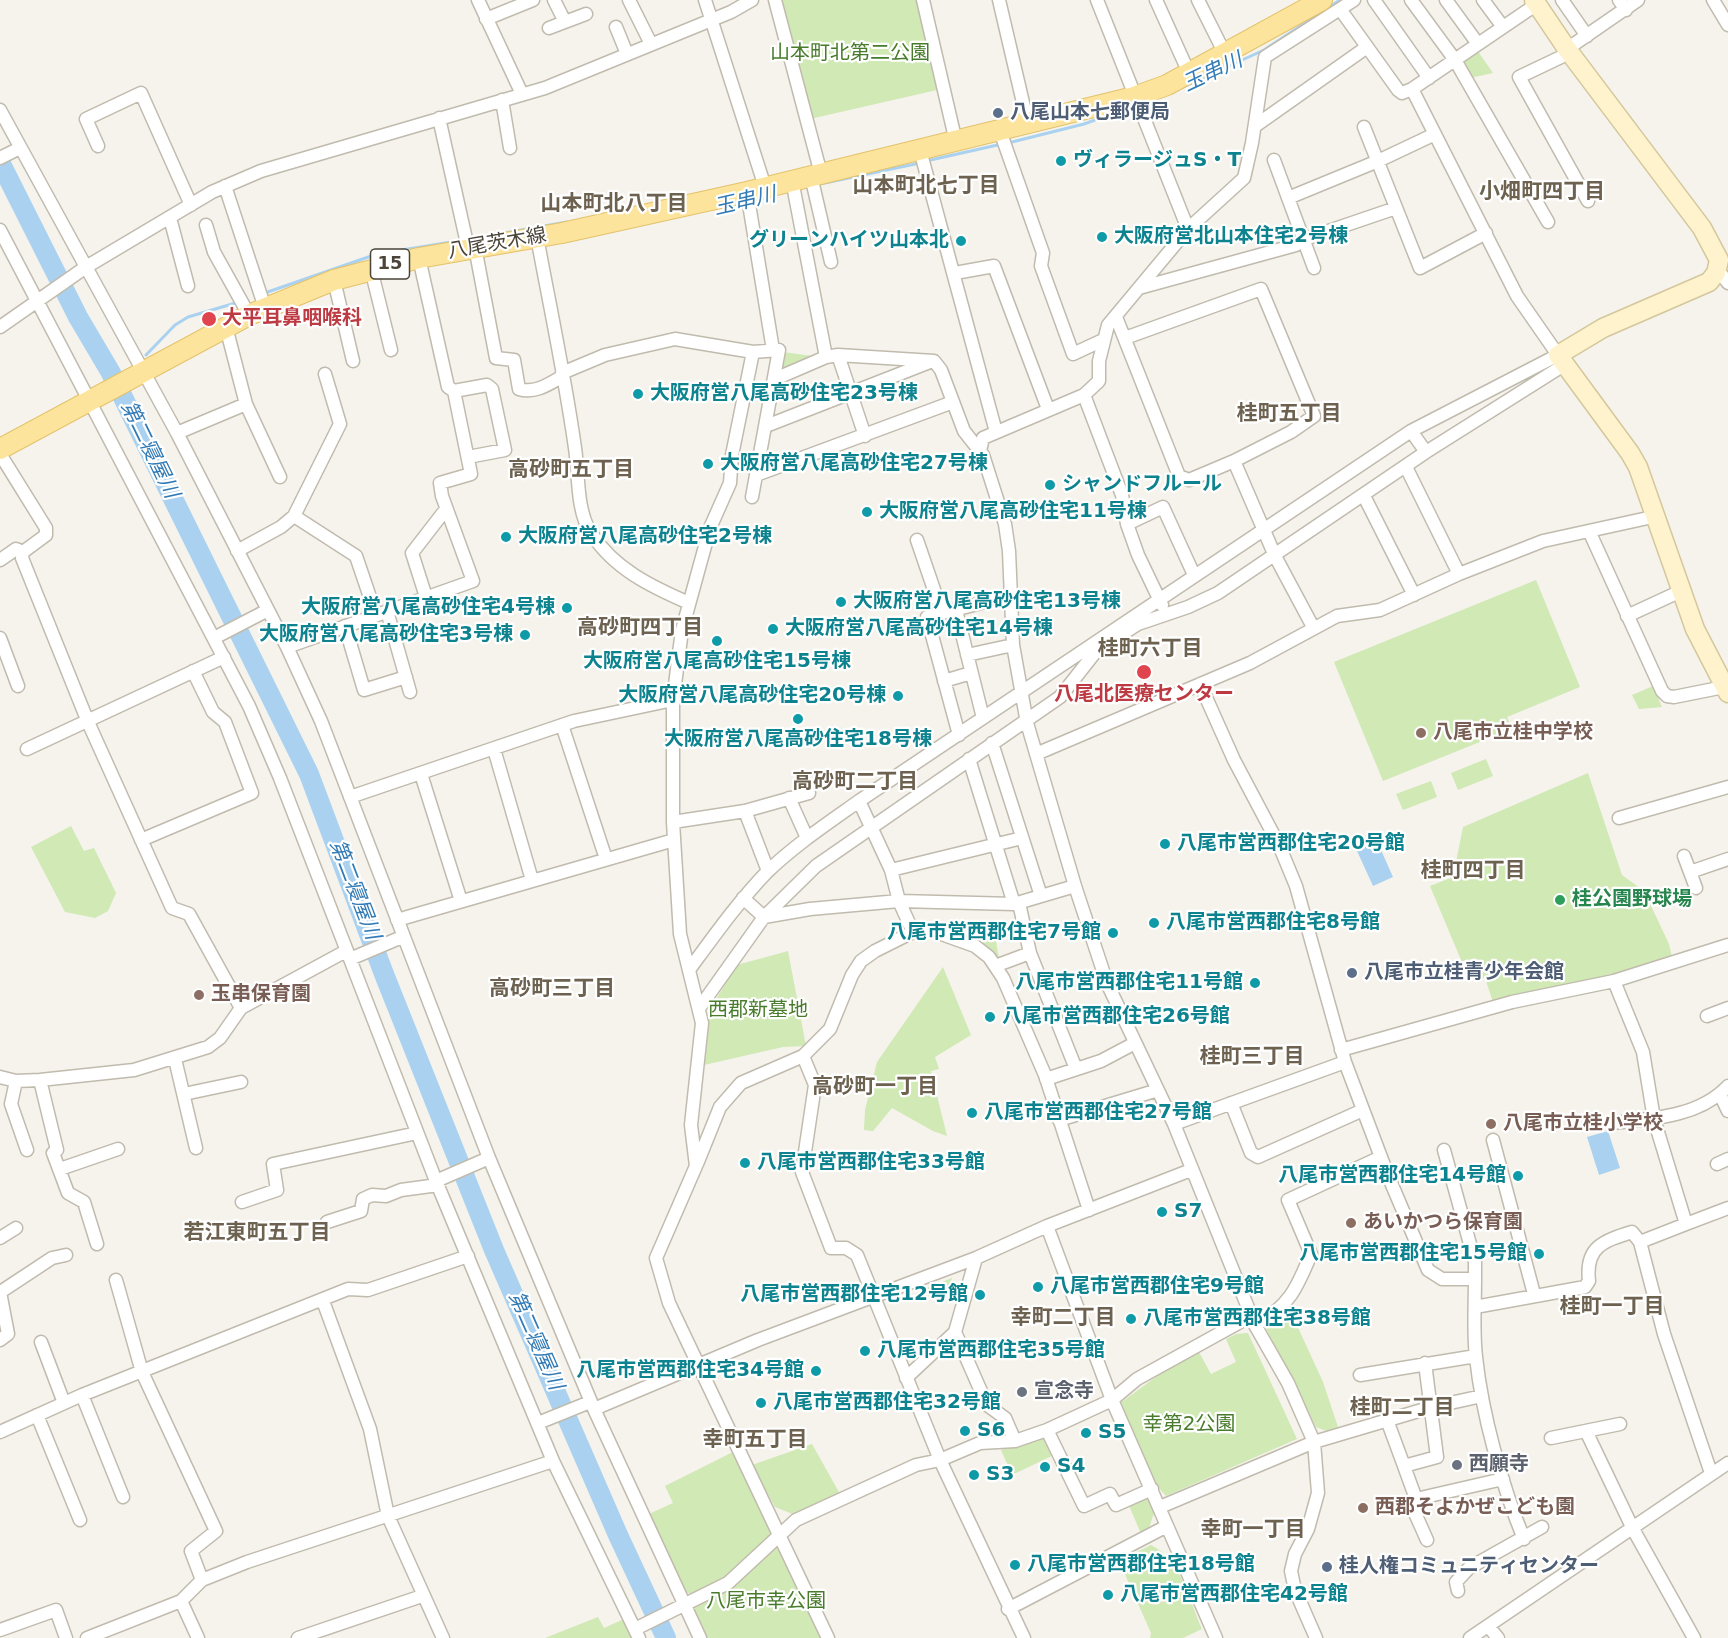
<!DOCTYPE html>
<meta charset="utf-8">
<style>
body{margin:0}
canvas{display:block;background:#f5f3ec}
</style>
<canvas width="1728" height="1638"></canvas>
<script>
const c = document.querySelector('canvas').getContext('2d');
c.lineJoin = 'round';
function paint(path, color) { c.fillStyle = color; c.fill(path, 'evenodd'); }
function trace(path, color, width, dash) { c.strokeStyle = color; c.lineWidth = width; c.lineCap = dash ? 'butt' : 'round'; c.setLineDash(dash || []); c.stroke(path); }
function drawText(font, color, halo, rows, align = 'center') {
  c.font = font + ' "DejaVu Sans","Noto Sans JP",sans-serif'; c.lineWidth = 4.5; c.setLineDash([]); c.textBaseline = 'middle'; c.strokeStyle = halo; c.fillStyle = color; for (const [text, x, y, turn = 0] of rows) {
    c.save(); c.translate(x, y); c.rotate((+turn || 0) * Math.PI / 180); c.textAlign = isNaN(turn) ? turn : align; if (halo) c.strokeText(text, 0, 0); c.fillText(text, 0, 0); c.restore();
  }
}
paint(new Path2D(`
 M780 0H916L937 90 810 119Z
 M1477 50 1493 73 1470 78 1460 62Z
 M783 352 820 357 780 374Z
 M1536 580 1580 687 1507 717 1512 729 1383 781 1334 662Z
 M1653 686 1662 707 1639 709 1632 695Z
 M1486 759 1493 776 1458 790 1451 773Z
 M1588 773 1622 875 1644 891 1669 944 1672 957 1621 975 1493 1002 1485 978 1469 979 1430 886 1453 877 1463 827Z
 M1431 781 1437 797 1403 810 1396 794Z
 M71 826 84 851 94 848 116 893 108 911 95 918 65 912 31 847Z
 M967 935 995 936 999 958 967 939Z
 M788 951 806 1046 783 1047 704 1065 707 1014 737 965Z
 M943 967 971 1035 935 1057 939 1069 931 1071 947 1136 933 1131 892 1108 873 1131 864 1130 865 1110 877 1062Z
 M952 1278 949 1287 962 1292 922 1297 921 1290Z
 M1290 1310 1323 1382 1338 1427 1329 1432 1316 1427 1264 1324Z
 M1248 1333 1297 1439 1166 1496 1157 1486 1119 1404 1164 1371 1199 1352 1211 1374 1236 1362 1226 1339 1236 1334Z
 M1041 1436 1048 1439 1056 1454 1016 1473H1011L1001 1450Z
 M812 1444 840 1494 795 1515 775 1507 752 1465Z
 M733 1452 772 1524V1537L725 1580 695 1597 685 1591 649 1514 673 1503 665 1486Z
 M1140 1497 1149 1498 1155 1510 1148 1531 1141 1534 1128 1503Z
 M776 1544 781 1545 823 1638H706L692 1608 731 1587Z
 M1151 1545C1181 1559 1189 1600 1202 1629L1183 1638H1150L1151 1633 1119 1561Z
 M598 1617 604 1628 624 1619 633 1638H545Z`), '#d0e9b5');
paint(new Path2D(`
 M1377 841 1393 877 1373 886 1357 851Z
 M1608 1131 1620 1168 1599 1175 1587 1137Z`), '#aad2f0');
trace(new Path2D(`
 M1179 89 1264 50 1340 0
 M1008 143 1084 124 1125 109
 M926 161 1002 144
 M820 184 920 163
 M470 239 567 222
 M262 294 377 254 464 240
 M146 355 175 325 188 317 239 302`), '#aad2f0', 3);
trace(new Path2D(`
 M0 162 78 317 111 373 309 774 384 974 494 1250 618 1535 666 1638`), '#aad2f0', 20);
const street = new Path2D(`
 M478 0 522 94
 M554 0 565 22
 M629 0 651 44
 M705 0 765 187
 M775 0 821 174
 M923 0 956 142
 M999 0 1028 124
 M1097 0 1188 229
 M1156 0 1189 73
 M1198 0 1225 54
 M1374 0 1429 78
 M1411 0 1455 60 1548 222
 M1446 0 1478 44
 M1483 0 1503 27
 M1562 0 1587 36
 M1619 0 1626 10
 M1713 0 1728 25
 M1340 9 1354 0
 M486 19 533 0
 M616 27 627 54
 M549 28 586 14
 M502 100 510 148
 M0 110 177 433 287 647 321 721 489 1158 594 1409 758 1340 976 1258 1047 1226 1191 1170
 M439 118 468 248
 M1255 126 1367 47
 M1364 127 1420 268 1486 233
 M1000 131 1043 253 1041 266 1073 354 1103 340
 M98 146 86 119 141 93 191 205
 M920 150 996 432
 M0 158 20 148
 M1274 160 1314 268
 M811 176 831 262
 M792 180 826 357
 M225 186 265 308
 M747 192 773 350
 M1288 198 1378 161 1435 134
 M1588 201 1519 77 1561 57 1567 49 1638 0
 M170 218 188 286
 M206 225 214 252 249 315
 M0 230 249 706 280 778 436 1181 553 1461 639 1638
 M537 237C550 307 565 377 575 448 579 474 576 510 591 533 614 569 652 587 689 603
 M1302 240 1396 208
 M475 247 496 358 514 360 519 389C535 394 549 384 563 376
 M371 269 391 350
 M955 273 994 266 1048 409
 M1722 275 1728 283
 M334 280 353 361
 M1139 288 1296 245
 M1116 317 1179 476 1189 480 1234 461 1275 556 1313 627
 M0 327 86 267 212 192 261 171 545 88 731 12 752 0
 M226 327 246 404
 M1125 338 1261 289 1314 416 1291 432 1234 461
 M753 352 732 455 730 483 710 528 682 630 673 700V822L680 934 702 1023 691 1125 696 1166 656 1258 669 1303 828 1638
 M838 355 865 436
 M562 373 605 355 675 339 753 352 779 350 752 497
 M775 379 826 357 838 355 934 361 941 370 964 431 983 455 1005 524 1009 551 1013 645 1027 723 1075 886 1107 983 1174 1124 1255 1325 1288 1383 1314 1442 1318 1493 1308 1529 1295 1554 1291 1571 1295 1590 1316 1638
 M454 391 487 385 492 389 505 450 468 457
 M1084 395 1122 495 1127 524 1138 555 1162 605
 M766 426 930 362
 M1411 431 1426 452
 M177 433 246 404 280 477
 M980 451 983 438 1084 395 1099 381V361L1108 325 1188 229 1244 178 1252 143 1265 57 1340 9 1398 90 1402 93 1412 89
 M0 454 46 528V535L23 552 22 558 88 722 172 908 189 914 241 1008
 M1406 467 1459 574
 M756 475 953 402
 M1364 496 1414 595
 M294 516 356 556 376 615
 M1127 524 1163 507 1194 575
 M1590 533 1662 691 1667 696 1674 697 1724 687
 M917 540 942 613
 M237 551 281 527 294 516 340 424 325 374
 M0 560 16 549 23 552
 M426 597 412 553 446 509
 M956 610 983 718
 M387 611 410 692
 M1627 616 1681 591
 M345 626 364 690 406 677
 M0 638 18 686
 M214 638 268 610
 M287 647 473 581 442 496 440 483 471 474 454 391 448 387 419 258
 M967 655 1013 645
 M944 681 971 673
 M1200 684 1234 760 1279 845 1296 886 1345 1062 1387 1173 1428 1270 1442 1279H1475C1475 1305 1473 1332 1476 1357 1482 1414 1502 1486 1524 1539
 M562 725 606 859
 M959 735 927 617 1012 595
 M992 743 1041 896
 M27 749 224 657
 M494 749 532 880
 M1036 754 1250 663 1337 616 1380 610 1459 574 1543 541 1657 516
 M969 759 1014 904
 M421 774 461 901
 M350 797 574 721 673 700
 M789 798 807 838
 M859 801 891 870 899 901 913 932
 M745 811 768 871
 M1619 818 1728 787
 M673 822 745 811 809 793
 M141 840 252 793 225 722 213 712 193 671
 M1684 856 1696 888
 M891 870 1022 838
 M1690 872 1728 859
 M743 898 764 917 810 909 899 901 1014 904 1075 886
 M1019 903 1030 953 1076 1069
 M397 920 674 840
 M350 959 402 937
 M995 966 1030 953
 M689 970C714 936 738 902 767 872 795 845 828 823 859 801L1411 431 1558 355 1517 296 1412 89 1537 4
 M1614 981 1643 1052 1654 1119 1686 1224 1640 1242 1664 1334 1711 1473
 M700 1007 764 917 816 866 1060 697 1097 650 1138 624 1188 607 1218 593 1426 452 1564 365
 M1707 1016 1728 1008
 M1341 1050 1512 1002 1614 981 1728 945
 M175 1059 196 1148
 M0 1077 16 1081 40 1080 134 1070 208 1047 220 1038 241 1008 346 951
 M1046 1079 1101 1061 1135 1043
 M40 1080 57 1150 53 1153 68 1193 84 1202 97 1244
 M16 1081 11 1104 27 1150
 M184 1094 241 1082
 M1720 1094 1728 1111
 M1231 1103 1251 1153 1258 1157 1363 1110
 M1059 1120 1158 1090
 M1612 1123C1651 1119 1699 1117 1728 1086
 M1174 1124 1345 1062
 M1493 1140 1534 1294
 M1444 1150 1475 1262V1279
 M697 1164 720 1107 741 1083 803 1056
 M1717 1164 1728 1159
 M60 1169 118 1149
 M436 1181 489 1158
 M242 1202 277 1190 273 1164 417 1133
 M327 1222 361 1211 363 1199 372 1195 386 1196 401 1190 438 1185
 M1686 1224 1728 1208
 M1047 1226 1112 1400 1216 1638
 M0 1238 16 1228
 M116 1280 142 1372 216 1531 191 1551 202 1580
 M2 1291 52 1258 66 1255
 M0 1292 8 1334 0 1340
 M323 1301 370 1429 388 1516 443 1638
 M1475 1307 1585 1287 1589 1281C1585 1247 1603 1241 1632 1232L1640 1242
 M1255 1325C1289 1307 1297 1288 1311 1254L1288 1200 1381 1157
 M955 1332 987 1405 1005 1418 1015 1441
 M41 1342 64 1403
 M1360 1375 1476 1356
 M906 1378 955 1332 976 1258
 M82 1395 123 1497
 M594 1409 700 1638
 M37 1415 80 1520
 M1387 1420 1404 1466 1437 1457 1425 1363
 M538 1423 590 1402
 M1047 1430 1084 1506 1110 1494 1116 1505 1152 1489
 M1586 1431 1633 1529 1694 1638
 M0 1432 82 1395 348 1289 368 1290 468 1256
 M1551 1438 1620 1424
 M1404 1466 1416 1499 1410 1502 1427 1540
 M1416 1499 1503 1479
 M1160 1507 1314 1442 1432 1407 1482 1396
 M1458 1591 1456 1582 1469 1568 1542 1527
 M181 1601 198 1638
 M1008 1609 1167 1526
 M1488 1626 1498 1638
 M635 1629 728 1583 796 1520 916 1465 940 1460 980 1443 1015 1441 1047 1430 1112 1400 1137 1379 1251 1316
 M0 1630 56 1610 66 1638
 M87 1638 181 1601 202 1580 247 1562 553 1461
 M298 1638 422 1596
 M1024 1638 940 1460 857 1255 846 1248H831L802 1172 815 1085 803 1056 830 1029 852 975 861 961 875 951 913 932 933 931 975 946 989 957 1003 978 1045 1075 1089 1210
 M1470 1638 1728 1463`);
const secondary = new Path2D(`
 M1534 0 1567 49 1702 228 1719 260 1716 273 1709 282 1603 328 1558 355 1630 453 1638 467 1695 629 1728 693`);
const primary = new Path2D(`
 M0 449 249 315 334 280 419 258 562 233 747 192 1134 97 1167 85 1322 0`);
trace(street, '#c1bbae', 15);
trace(secondary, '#d4c79c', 21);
trace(primary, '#e3c26c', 22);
trace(street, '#fff', 12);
trace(secondary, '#fef3cd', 18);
trace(primary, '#fde49d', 20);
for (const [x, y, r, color] of [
 [998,113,6,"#5c6f8a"],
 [1061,161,6,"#0f9aa8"],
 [1102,237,6,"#0f9aa8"],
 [961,241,6,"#0f9aa8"],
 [209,319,8,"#e0444e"],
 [638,394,6,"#0f9aa8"],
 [708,464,6,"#0f9aa8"],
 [1050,485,6,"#0f9aa8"],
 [867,512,6,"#0f9aa8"],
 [506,537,6,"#0f9aa8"],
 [841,602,6,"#0f9aa8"],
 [567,608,6,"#0f9aa8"],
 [773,629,6,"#0f9aa8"],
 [525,635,6,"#0f9aa8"],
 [717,641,6,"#0f9aa8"],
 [1144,672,8,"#e0444e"],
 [898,696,6,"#0f9aa8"],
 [798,719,6,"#0f9aa8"],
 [1421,733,6,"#8d6e63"],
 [1165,844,6,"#0f9aa8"],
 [1560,900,6,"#2e9e5b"],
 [1154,923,6,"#0f9aa8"],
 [1113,933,6,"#0f9aa8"],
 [1352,973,6,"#5c6f8a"],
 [1255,983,6,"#0f9aa8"],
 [199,995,6,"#8d6e63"],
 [990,1017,6,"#0f9aa8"],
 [972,1113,6,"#0f9aa8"],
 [1491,1124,6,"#8d6e63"],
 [745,1163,6,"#0f9aa8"],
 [1518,1176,6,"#0f9aa8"],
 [1162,1212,6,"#0f9aa8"],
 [1351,1223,6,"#8d6e63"],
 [1539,1254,6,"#0f9aa8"],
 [1038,1287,6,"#0f9aa8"],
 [980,1295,6,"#0f9aa8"],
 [1131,1319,6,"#0f9aa8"],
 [865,1351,6,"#0f9aa8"],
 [816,1371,6,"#0f9aa8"],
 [1022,1392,6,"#6b7280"],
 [761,1403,6,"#0f9aa8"],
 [965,1431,6,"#0f9aa8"],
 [1086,1433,6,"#0f9aa8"],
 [1457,1465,6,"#6b7280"],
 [1045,1467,6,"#0f9aa8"],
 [974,1475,6,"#0f9aa8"],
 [1363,1508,6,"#8d6e63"],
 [1015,1565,6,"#0f9aa8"],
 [1327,1567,6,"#5c6f8a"],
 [1108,1595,6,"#0f9aa8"]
]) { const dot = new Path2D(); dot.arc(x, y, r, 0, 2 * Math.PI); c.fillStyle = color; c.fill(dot); trace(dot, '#fff', 2); }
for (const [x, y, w] of [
 [390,264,39]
]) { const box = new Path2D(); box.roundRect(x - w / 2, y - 15, w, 30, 4.5); c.fillStyle = '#fff'; c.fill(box); trace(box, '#4a4439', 1.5); }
drawText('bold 18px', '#4a4439', null, [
 ["15",390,264]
]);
drawText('20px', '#487c2c', '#fff', [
 ["山本町北第二公園",850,54],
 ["西郡新墓地",758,1011],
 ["幸第2公園",1189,1425],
 ["八尾市幸公園",766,1602]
]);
drawText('bold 20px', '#4e5e75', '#fff', [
 ["八尾山本七郵便局",1010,113],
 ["八尾市立桂青少年会館",1364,973],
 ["桂人権コミュニティセンター",1339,1567]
], 'left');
drawText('bold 20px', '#0d838f', '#fff', [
 ["ヴィラージュS・T",1073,161],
 ["大阪府営北山本住宅2号棟",1114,237],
 ["グリーンハイツ山本北",949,241,"right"],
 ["大阪府営八尾高砂住宅23号棟",650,394],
 ["大阪府営八尾高砂住宅27号棟",720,464],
 ["シャンドフルール",1062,485],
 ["大阪府営八尾高砂住宅11号棟",879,512],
 ["大阪府営八尾高砂住宅2号棟",518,537],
 ["大阪府営八尾高砂住宅13号棟",853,602],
 ["大阪府営八尾高砂住宅4号棟",555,608,"right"],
 ["大阪府営八尾高砂住宅14号棟",785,629],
 ["大阪府営八尾高砂住宅3号棟",513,635,"right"],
 ["大阪府営八尾高砂住宅15号棟",717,662,"center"],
 ["大阪府営八尾高砂住宅20号棟",886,696,"right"],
 ["大阪府営八尾高砂住宅18号棟",798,740,"center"],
 ["八尾市営西郡住宅20号館",1177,844],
 ["八尾市営西郡住宅8号館",1166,923],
 ["八尾市営西郡住宅7号館",1101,933,"right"],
 ["八尾市営西郡住宅11号館",1243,983,"right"],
 ["八尾市営西郡住宅26号館",1002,1017],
 ["八尾市営西郡住宅27号館",984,1113],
 ["八尾市営西郡住宅33号館",757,1163],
 ["八尾市営西郡住宅14号館",1506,1176,"right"],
 ["S7",1174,1212],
 ["八尾市営西郡住宅15号館",1527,1254,"right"],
 ["八尾市営西郡住宅9号館",1050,1287],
 ["八尾市営西郡住宅12号館",968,1295,"right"],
 ["八尾市営西郡住宅38号館",1143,1319],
 ["八尾市営西郡住宅35号館",877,1351],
 ["八尾市営西郡住宅34号館",804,1371,"right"],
 ["八尾市営西郡住宅32号館",773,1403],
 ["S6",977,1431],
 ["S5",1098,1433],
 ["S4",1057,1467],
 ["S3",986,1475],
 ["八尾市営西郡住宅18号館",1027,1565],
 ["八尾市営西郡住宅42号館",1120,1595]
], 'left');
drawText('20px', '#4a4439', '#fff', [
 ["八尾茨木線",497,244,-10]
]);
drawText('bold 20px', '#be3a42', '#fff', [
 ["大平耳鼻咽喉科",222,319],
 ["八尾北医療センター",1144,695,"center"]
], 'left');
drawText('bold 20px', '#785e54', '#fff', [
 ["八尾市立桂中学校",1433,733],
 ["玉串保育園",211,995],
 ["八尾市立桂小学校",1503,1124],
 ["あいかつら保育園",1363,1223],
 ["西郡そよかぜこども園",1375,1508]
], 'left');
drawText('bold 20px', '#27864d', '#fff', [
 ["桂公園野球場",1572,900]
], 'left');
drawText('bold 20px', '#5b616d', '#fff', [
 ["宣念寺",1034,1392],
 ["西願寺",1469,1465]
], 'left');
drawText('italic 21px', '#327bb6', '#fff', [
 ["玉串川",1213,73,-25],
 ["玉串川",745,202,-13],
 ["第二寝屋川",149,450,64],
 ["第二寝屋川",354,890,69],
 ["第二寝屋川",535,1341,66]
]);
drawText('bold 21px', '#6d6250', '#fff', [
 ["山本町北七丁目",926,187],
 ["小畑町四丁目",1542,193],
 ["山本町北八丁目",614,205],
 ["桂町五丁目",1289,415],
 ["高砂町五丁目",571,471],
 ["高砂町四丁目",640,629],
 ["桂町六丁目",1150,650],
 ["高砂町二丁目",855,783],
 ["桂町四丁目",1473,872],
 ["高砂町三丁目",552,990],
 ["桂町三丁目",1252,1058],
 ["高砂町一丁目",875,1088],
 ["若江東町五丁目",257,1234],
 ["桂町一丁目",1612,1308],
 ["幸町二丁目",1063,1319],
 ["桂町二丁目",1402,1409],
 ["幸町五丁目",755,1441],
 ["幸町一丁目",1253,1531]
]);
</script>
